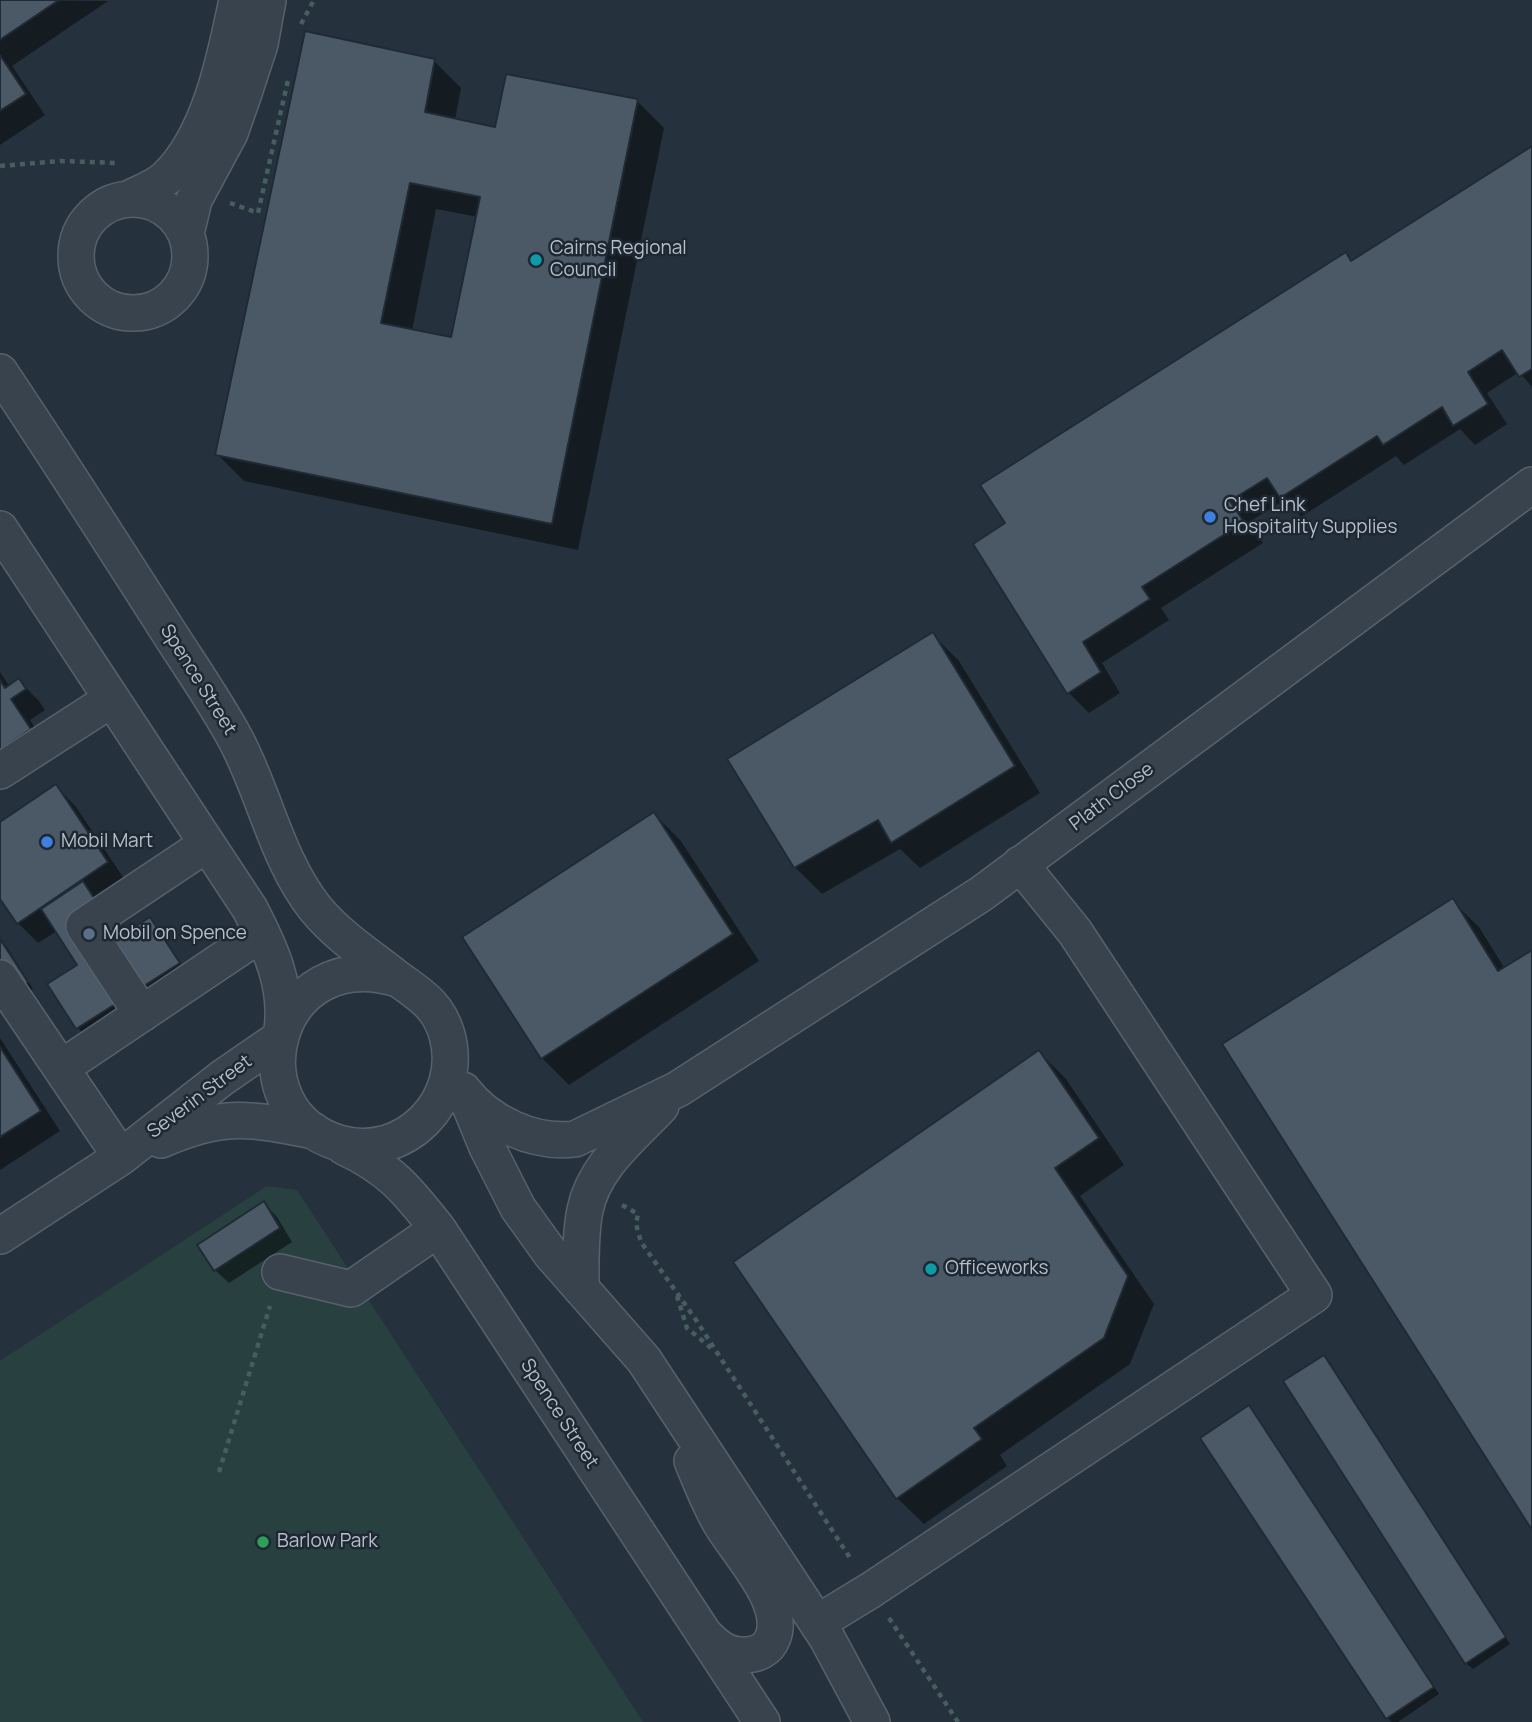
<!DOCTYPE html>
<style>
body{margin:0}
canvas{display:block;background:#25323e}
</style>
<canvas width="1532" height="1722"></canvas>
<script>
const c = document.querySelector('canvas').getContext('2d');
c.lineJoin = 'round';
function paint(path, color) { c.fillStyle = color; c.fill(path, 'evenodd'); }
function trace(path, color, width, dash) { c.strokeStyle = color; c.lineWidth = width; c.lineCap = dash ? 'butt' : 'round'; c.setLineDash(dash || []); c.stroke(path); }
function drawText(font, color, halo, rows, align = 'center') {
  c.font = font + ' Manrope,sans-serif'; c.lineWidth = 5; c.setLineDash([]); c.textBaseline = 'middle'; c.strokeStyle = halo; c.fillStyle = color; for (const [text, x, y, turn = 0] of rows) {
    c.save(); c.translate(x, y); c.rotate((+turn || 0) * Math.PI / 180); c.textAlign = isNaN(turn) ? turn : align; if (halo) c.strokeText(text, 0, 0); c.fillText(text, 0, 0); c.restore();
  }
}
paint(new Path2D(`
 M267 1186 297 1190 643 1722H0V1361Z`), '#284040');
paint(new Path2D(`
 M0 0 108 1 12 66 45 115 0 145Z
 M434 61 461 88 455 120 497 129 637 101 664 128 578 550 244 481 217 454ZM436 209 478 217 453 339 412 331Z
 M1532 148V387L1519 372 1487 393 1507 424 1475 445 1460 429 1404 465 1396 456 1301 517 1285 500 1249 522 1263 543 1161 608 1169 620 1102 663 1120 693 1089 713 1069 693 1008 524 1346 254 1353 262Z
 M932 634 959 661 1040 793 920 868 900 849 822 894 795 867Z
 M0 672 10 687 19 681 39 701 45 710 30 720 50 750 0 784Z
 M56 786 76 807 127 883 98 903 120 938 150 919 185 969 84 1034 78 1028 79 966 57 931 38 943 18 923 0 896V824Z
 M654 814 681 841 759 961 569 1085 542 1058Z
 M1452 901 1479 927 1505 969 1532 952V1527Z
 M0 941 7 947 33 989 0 1010Z
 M0 1038 60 1131 0 1170Z
 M1039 1052 1066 1079 1124 1165 1080 1196 1154 1304 1130 1364 1000 1455 1007 1466 924 1524 897 1498Z
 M264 1203 277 1217 292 1242 229 1283 215 1270Z
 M1324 1357 1330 1363 1510 1644 1473 1669 1466 1663Z
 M1249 1407 1255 1414 1439 1694 1398 1722H1392L1388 1718 1203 1438Z`), '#0007');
const building = new Path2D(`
 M0 0H59L0 40Z
 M305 31 435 59 425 112 495 127 506 74 638 99 552 524 215 455ZM410 183 480 197 451 337 381 323Z
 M0 55 26 94 0 111Z
 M1532 146V369L1519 377 1502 350 1468 372 1488 404 1453 426 1442 407 1383 445 1377 436 1280 498 1267 478 1230 501 1244 522 1142 587 1150 599 1083 642 1101 672 1067 694 973 544 1005 523 980 485 1346 252 1351 261Z
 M933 632 1015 766 891 843 878 820 794 868 727 759Z
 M19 678 26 689 11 699 31 729 0 750V680L5 688Z
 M56 784 108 862 17 924 0 899V822Z
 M654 812 733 934 541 1059 462 937Z
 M83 881 119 937 150 917 180 963 76 1029 47 984 77 965 41 909Z
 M1453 898 1498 971 1532 950V1530L1222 1044Z
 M0 939 28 982 0 1000Z
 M0 1047 41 1111 0 1137Z
 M1039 1050 1099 1138 1055 1168 1128 1276 1104 1338 974 1428 982 1439 896 1499 733 1262Z
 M264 1201 280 1228 214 1271 197 1245Z
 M1324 1355 1506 1637 1465 1664 1283 1381Z
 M1249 1405 1434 1687 1386 1719 1200 1438Z`);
paint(building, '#4b5967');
trace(building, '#202a35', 2);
const minor = new Path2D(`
 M76 256a57 57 0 1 1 114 0a57 57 0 1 1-114 0Z
 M128 199C140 193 156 187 166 178 210 136 225 57 237 0
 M186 234 194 200 230 133 244 93 260 44 268 0
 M0 372C55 454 108 537 161 620 186 660 214 699 236 740 265 795 277 860 315 908 337 935 366 954 393 975 418 994 438 1003 447 1035 465 1100 404 1162 339 1143 232 1111 273 941 398 979
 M0 529 250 909C270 948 288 985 282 1030
 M0 771 112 699
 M0 978 121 1157
 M142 1014 84 926 207 844
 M61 1068 262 933
 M463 1090C488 1123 534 1144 575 1139L678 1089 981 894 1532 485
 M466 1096 487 1147 518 1208 551 1254 644 1360 827 1638 872 1722
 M161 1140C223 1113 249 1118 314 1131
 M344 1147C390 1168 408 1191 438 1229L762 1722
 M0 1236 121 1157 222 1078 280 1038
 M280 1272 351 1289 438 1229
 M581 1286C581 1261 580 1235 585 1210 594 1166 632 1137 661 1106
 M692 1461C701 1482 709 1504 721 1524 739 1554 786 1602 773 1637 768 1651 756 1655 743 1655 727 1656 716 1646 706 1636
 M817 1623 871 1590 1314 1295 1075 932 1020 864`);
trace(minor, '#57616c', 38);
trace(new Path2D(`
 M301 24 314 0
 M0 166 60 161 118 163
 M230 203 258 213 288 80
 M622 1205 638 1214 636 1224 641 1242 696 1320 852 1561
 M677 1296 687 1328 711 1348
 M219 1472 270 1306
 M889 1618 958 1722`), '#475d5e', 4.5, [5, 5]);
trace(minor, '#39434e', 35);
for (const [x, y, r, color] of [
 [536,260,7,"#0f9aa8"],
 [1210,517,7,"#3f7fe0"],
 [47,842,7,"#3f7fe0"],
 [89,934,7,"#5c6f8a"],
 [931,1269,7,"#0f9aa8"],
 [263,1542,7,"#2e9e5b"]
]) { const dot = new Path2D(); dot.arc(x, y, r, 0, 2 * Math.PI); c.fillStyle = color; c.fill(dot); trace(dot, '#1e2833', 2.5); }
drawText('19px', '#b5bec9', '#1e2833', [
 ["Cairns Regional",550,249],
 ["Council",550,271],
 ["Chef Link",1224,506],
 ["Hospitality Supplies",1224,528],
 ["Mobil Mart",61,842],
 ["Mobil on Spence",103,934],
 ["Officeworks",945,1269],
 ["Barlow Park",277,1542]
], 'left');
drawText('19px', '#b5bec9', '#1e2833', [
 ["Spence Street",198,680,58],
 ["Plath Close",1112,797,-37],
 ["Severin Street",200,1097,-37],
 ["Spence Street",559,1414,57]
]);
</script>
